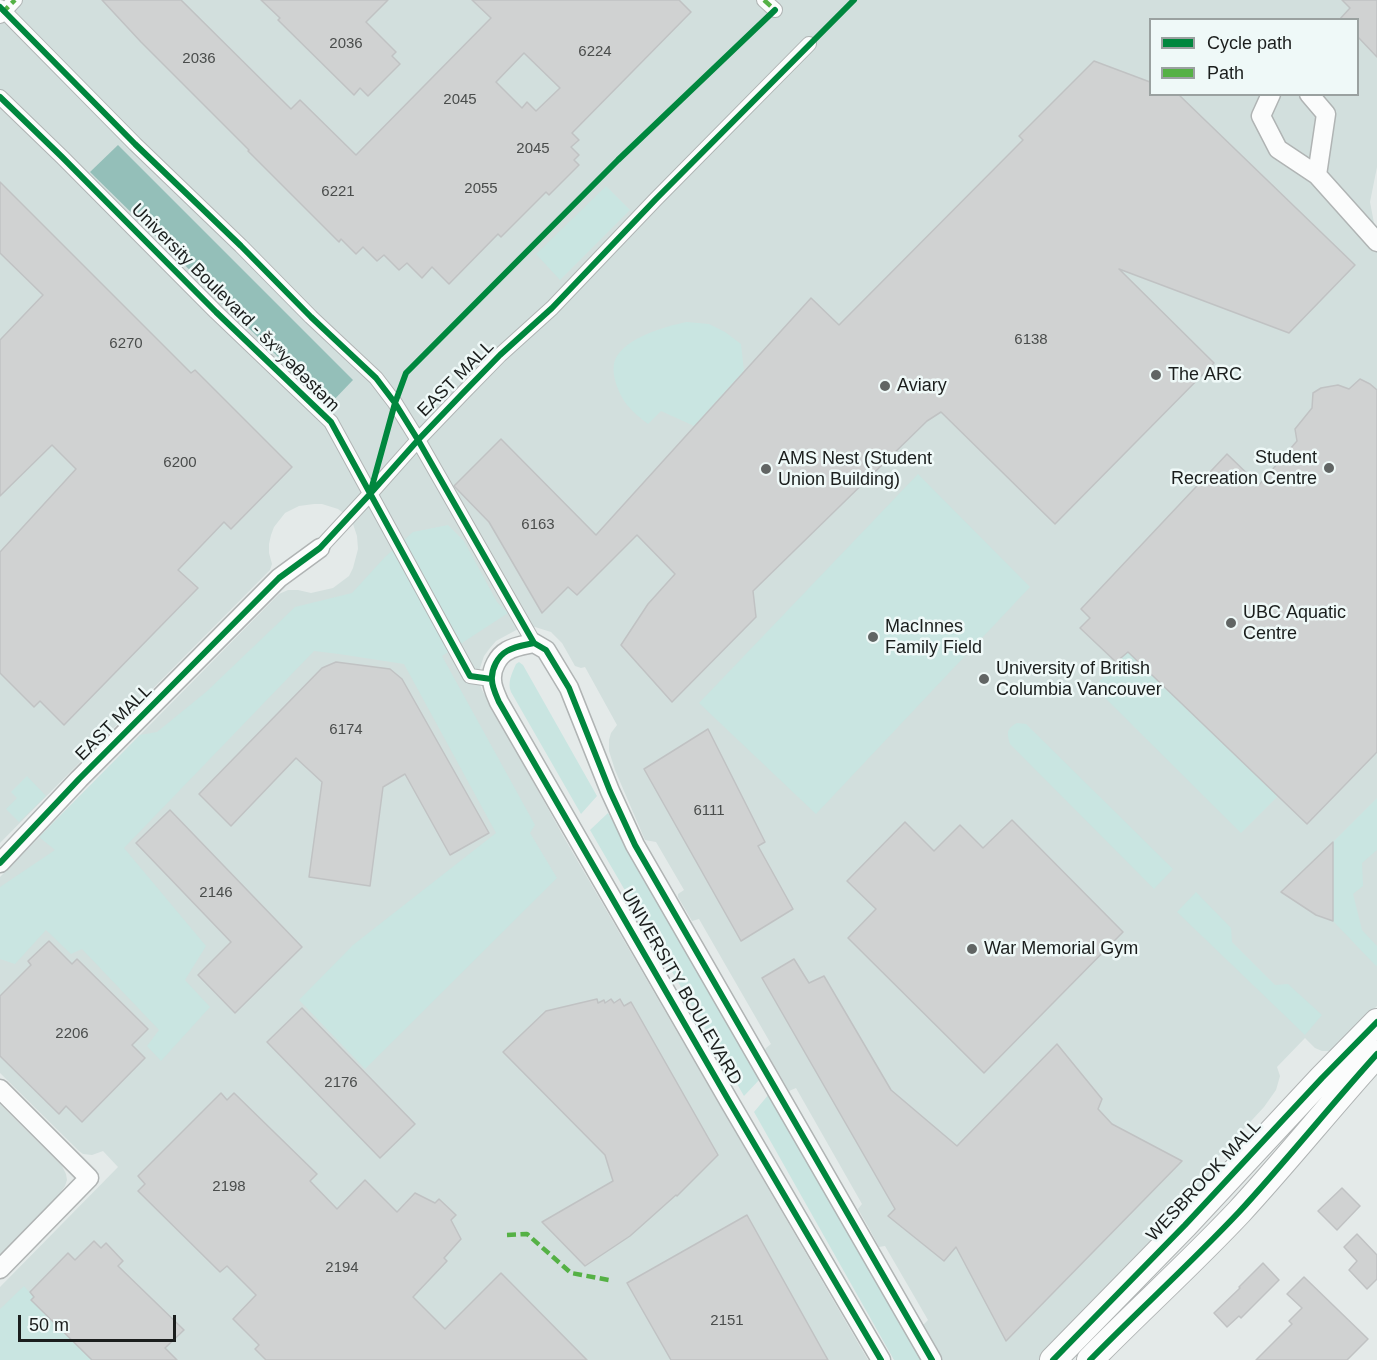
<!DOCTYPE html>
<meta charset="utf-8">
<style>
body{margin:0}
#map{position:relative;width:1377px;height:1360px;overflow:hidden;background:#e4eae9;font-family:Helvetica,sans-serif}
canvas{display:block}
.legend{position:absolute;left:1149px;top:18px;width:210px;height:78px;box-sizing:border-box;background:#eff9f8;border:2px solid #9aa1a0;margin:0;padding:8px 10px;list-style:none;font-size:18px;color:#1b1e1d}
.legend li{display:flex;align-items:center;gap:12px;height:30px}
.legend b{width:30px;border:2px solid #9aa1a0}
.scale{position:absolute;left:18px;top:1315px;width:158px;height:27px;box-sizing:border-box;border:3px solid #1b1e1d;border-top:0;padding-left:8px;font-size:18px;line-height:21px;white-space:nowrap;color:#1b1e1d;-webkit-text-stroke:4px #eff9f8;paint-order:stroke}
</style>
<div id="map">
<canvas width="1377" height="1360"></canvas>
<ul class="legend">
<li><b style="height:8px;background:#00873e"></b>Cycle path</li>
<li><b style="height:8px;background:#55b145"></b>Path</li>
</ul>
<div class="scale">50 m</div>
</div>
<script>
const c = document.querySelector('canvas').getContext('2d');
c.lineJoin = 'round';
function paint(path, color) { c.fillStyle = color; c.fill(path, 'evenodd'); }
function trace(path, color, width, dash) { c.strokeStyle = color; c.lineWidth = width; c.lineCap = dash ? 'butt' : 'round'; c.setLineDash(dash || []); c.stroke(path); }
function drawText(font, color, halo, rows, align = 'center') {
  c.font = font + ' Helvetica,sans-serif'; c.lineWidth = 5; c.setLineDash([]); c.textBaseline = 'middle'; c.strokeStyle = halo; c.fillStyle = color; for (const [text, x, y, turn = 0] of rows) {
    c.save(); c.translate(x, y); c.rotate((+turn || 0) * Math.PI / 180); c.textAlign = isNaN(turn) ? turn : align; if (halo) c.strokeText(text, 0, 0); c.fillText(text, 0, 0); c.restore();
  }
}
paint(new Path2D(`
 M0 0H1377V167L1370 202 1374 223 1377 231V1006L1335 1048 1329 1051H1322L1315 1048 1305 1038 1277 1067 1280 1076 1276 1090 1264 1107 1218 1157 1201 1190 1139 1253 1143 1258 1044 1360H942L923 1325 928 1320 885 1246 879 1247 870 1230 858 1209 862 1204 796 1088 789 1091 765 1050 766 1048 771 1044 699 919 692 921 678 897V894L684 890 656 842 645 840 615 770 609 751V740L611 733 617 725 585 667 581 668 575 666 562 643 551 632 535 627 518 629 496 641 490 648 484 656 477 677 482 690 566 841 868 1360H0V1287L118 1167 103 1151 92 1155 83 1154 79 1151 0 1073V877L279 594 288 590H298L311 593 333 588 349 576 353 568 358 549 357 536 353 524 348 517 338 509 322 504H314L299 506 285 513 274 527 271 535 269 544V553L272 564 270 570 0 843ZM1150 20H1358V94H1150Z
 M0 1104 62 1166 66 1174 67 1180 65 1186 58 1196 0 1254Z`), '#d2dfdd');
paint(new Path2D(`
 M606 186 630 210 560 280 536 254Z
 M687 322 709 324 725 332 741 344 744 371 694 426 661 411 648 424C640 418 633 412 627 405 619 394 610 374 615 360 624 338 666 326 687 322Z
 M918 474 1030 587 816 814 699 703Z
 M448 525 464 541 497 602 508 613 442 656 535 825 530 833 557 878 365 1069 299 1000 353 945 496 833 404 664 339 654 314 651 124 848 206 946 185 980 210 1007 161 1061 147 1046 159 1030 82 949 71 954 46 930 15 964 0 959V887L55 850 39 837 140 735 157 732 206 692 295 607 352 593 385 557 413 532Z
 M1128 652 1278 796 1241 833 1094 687Z
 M519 662 523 665 597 796 581 814 511 692C507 683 512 673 516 664Z
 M1017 723 1026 724 1173 869 1154 889 1010 744C1007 733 1006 729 1017 723Z
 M27 776 46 796 19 822 6 809 17 798 11 792Z
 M1377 798V850L1362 863 1363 886 1353 894 1362 930 1377 946V965L1376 966 1333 921V842Z
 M608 813 760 1079 744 1096 590 830Z
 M1196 892 1231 928 1232 942 1275 985 1288 984 1322 1015 1305 1035 1177 912Z
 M769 1094 923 1360H894L754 1112Z
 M24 1286 34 1297 31 1300 92 1360H0V1309Z`), '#c9e5e1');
paint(new Path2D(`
 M118 145 353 380 328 406 90 172Z`), '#94bfb9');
const building = new Path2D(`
 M102 0H181L291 109 300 100 356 155 491 18 472 0H679L691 12 572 133 579 140 571 147 579 155 574 160 579 165 549 195 546 192 501 237 498 234 449 284 432 267 422 278 407 263 399 270 384 255 377 261 363 247 356 254 341 239 339 242 248 151 249 150 141 42ZM524 53 560 88 536 111 527 102 522 108 496 82Z
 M261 0H388L366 22 396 52 392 56 400 64 368 96 360 88 354 95 278 20 280 18Z
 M1342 0H1377V57L1358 37V20H1339L1350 8Z
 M1094 61 1150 82V94H1178L1355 265 1289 333 1119 269 1214 363 1055 524 941 412 927 421 753 591 756 617 672 702 621 645 648 604 675 574 637 535 577 595 568 587 542 613 489 522 454 486 501 439 596 535 811 298 839 325 1023 140 1019 136Z
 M0 182 191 373 195 370 292 467 231 529 224 522 178 570 198 588 64 725 40 701 34 707 0 673V552L76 469 52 445 0 496V340L43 295 0 253Z
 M1360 379 1370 384 1377 390V752L1307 824 1128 652 1116 662 1080 628 1090 618 1081 609 1227 454 1259 485 1297 441 1295 429 1312 408 1313 393 1321 388 1338 385 1349 389Z
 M336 662 390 669 402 679 489 833 450 855 405 774 383 787 370 886 309 877 322 782 296 758 231 826 199 794 322 668Z
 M708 729 765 842 758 846 793 909 741 941 644 769Z
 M170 810 302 947 235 1013 198 975 231 942 136 843Z
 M1012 820 1123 932 984 1073 848 938 876 909 847 881 905 822 934 851 960 825 983 848Z
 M1333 842V921L1316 915 1281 892Z
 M49 941 72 964 77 959 148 1029 132 1045 145 1058 82 1122 66 1106 59 1114 0 1056V996L31 965 28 961Z
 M794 959 809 983 824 976 891 1090 957 1146 1057 1044 1102 1099 1098 1109 1112 1124 1182 1161 1006 1341 956 1247 944 1261 888 1216 895 1209 762 978Z
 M597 999 598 1003 604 1000 605 1003 611 999 614 1003 620 999 624 1006 631 1002 718 1155 677 1196 676 1195 630 1236 585 1266 542 1222 613 1181 605 1155 503 1052 546 1011Z
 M302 1008 415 1124 380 1158 267 1042Z
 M221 1093 227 1100 234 1093 317 1174 310 1181 337 1209 365 1180 397 1212 415 1193 435 1203 439 1199 456 1215 451 1220 461 1239 444 1258 447 1261 413 1297 445 1329 501 1273 587 1360H266L255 1349 259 1345 233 1319 256 1295 227 1266 220 1272 138 1191 145 1184 138 1176Z
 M1342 1188 1360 1206 1337 1230 1318 1211Z
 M747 1215 828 1360H671L627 1283Z
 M1357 1234 1377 1255V1279L1367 1289 1349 1270 1357 1261 1344 1247Z
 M94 1241 101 1248 106 1243 123 1261 118 1266 184 1330 165 1348 177 1360H92L31 1300 34 1297 30 1292 68 1253 75 1260Z
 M1263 1263 1279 1280 1241 1318 1239 1316 1227 1327 1214 1313 1240 1288 1239 1287Z
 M1304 1277 1368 1339 1347 1360H1256L1292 1324 1289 1321 1302 1308 1287 1294Z`);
paint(building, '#d0d2d2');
trace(building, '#c0c2c3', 1.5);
const pedestrian = new Path2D(`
 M764 0 775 10
 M0 7 135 144 241 246 311 317 376 378 395 403 418 440 534 643
 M0 16 15 0
 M0 97 62 157 216 312 331 422 470 676 491 679
 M320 548 370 494 418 440 463 393 500 355 552 308 656 199 809 44`);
const minor = new Path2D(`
 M1271 94 1261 116 1278 149 1317 175 1377 242
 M1309 94 1326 114 1317 175
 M0 863 79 779 279 578 320 548
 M0 1089 89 1178 0 1269
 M881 1360 729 1101 499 702C496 695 492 687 492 680 491 669 498 656 507 651 515 646 525 645 534 643L546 650 569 688 610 791 635 845 932 1360`);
const secondary = new Path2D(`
 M1053 1360 1185 1225 1322 1078 1377 1022
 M1090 1360C1139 1310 1191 1263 1239 1212 1286 1161 1330 1106 1377 1054`);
trace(pedestrian, '#b0b4b4', 16);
trace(minor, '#b0b4b4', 21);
trace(secondary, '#b0b4b4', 28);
trace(pedestrian, '#fbfcfc', 14);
trace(minor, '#fbfcfc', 18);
trace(secondary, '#fbfcfc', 26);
trace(new Path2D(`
 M764 0 775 10
 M2 13 15 0
 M507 1235 527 1234 571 1273 609 1280`), '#55b145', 4.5, [9, 4.5]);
trace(new Path2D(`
 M0 7 135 144 241 246 311 317 376 378 395 403 418 440 534 643
 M0 97 62 157 216 312 331 422 470 676 491 679
 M371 490 395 403 406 373 618 160 775 10
 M0 863 79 779 279 578 320 548 370 494 418 440 463 393 500 355 552 308 656 199 854 0
 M881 1360 729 1101 499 702C496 695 492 687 492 680 491 669 498 656 507 651 515 646 525 645 534 643L546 650 569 688 610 791 635 845 932 1360
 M1053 1360 1185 1225 1322 1078 1377 1022
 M1090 1360C1139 1310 1191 1263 1239 1212 1286 1161 1330 1106 1377 1054`), '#00873e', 6);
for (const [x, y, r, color] of [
 [1156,375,6,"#616564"],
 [885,386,6,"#616564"],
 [1329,468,6,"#616564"],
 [766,469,6,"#616564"],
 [1231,623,6,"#616564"],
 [873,637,6,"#616564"],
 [984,679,6,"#616564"],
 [972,949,6,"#616564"]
]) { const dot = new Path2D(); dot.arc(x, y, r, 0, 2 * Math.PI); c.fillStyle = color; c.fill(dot); trace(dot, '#eff9f8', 2); }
drawText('15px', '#4a4d4c', null, [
 ["2036",346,44],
 ["6224",595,52],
 ["2036",199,59],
 ["2045",460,100],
 ["2045",533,149],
 ["2055",481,189],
 ["6221",338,192],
 ["6138",1031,340],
 ["6270",126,344],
 ["6200",180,463],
 ["6163",538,525],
 ["6174",346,730],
 ["6111",709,811],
 ["2146",216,893],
 ["2206",72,1034],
 ["2176",341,1083],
 ["2198",229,1187],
 ["2194",342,1268],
 ["2151",727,1321]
]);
drawText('18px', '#1b1e1d', '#eff9f8', [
 ["University Boulevard - šxʷyəθəstəm",235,308,45],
 ["EAST MALL",456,379,-45],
 ["EAST MALL",114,723,-45],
 ["UNIVERSITY BOULEVARD",681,987,60],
 ["WESBROOK MALL",1204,1181,-47]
]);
drawText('18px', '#1b1e1d', '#eff9f8', [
 ["The ARC",1168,375],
 ["Aviary",897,386],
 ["Student",1317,458,"right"],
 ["Recreation Centre",1317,479,"right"],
 ["AMS Nest (Student",778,459],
 ["Union Building)",778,480],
 ["UBC Aquatic",1243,613],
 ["Centre",1243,634],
 ["MacInnes",885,627],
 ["Family Field",885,648],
 ["University of British",996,669],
 ["Columbia Vancouver",996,690],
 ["War Memorial Gym",984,949]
], 'left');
</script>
